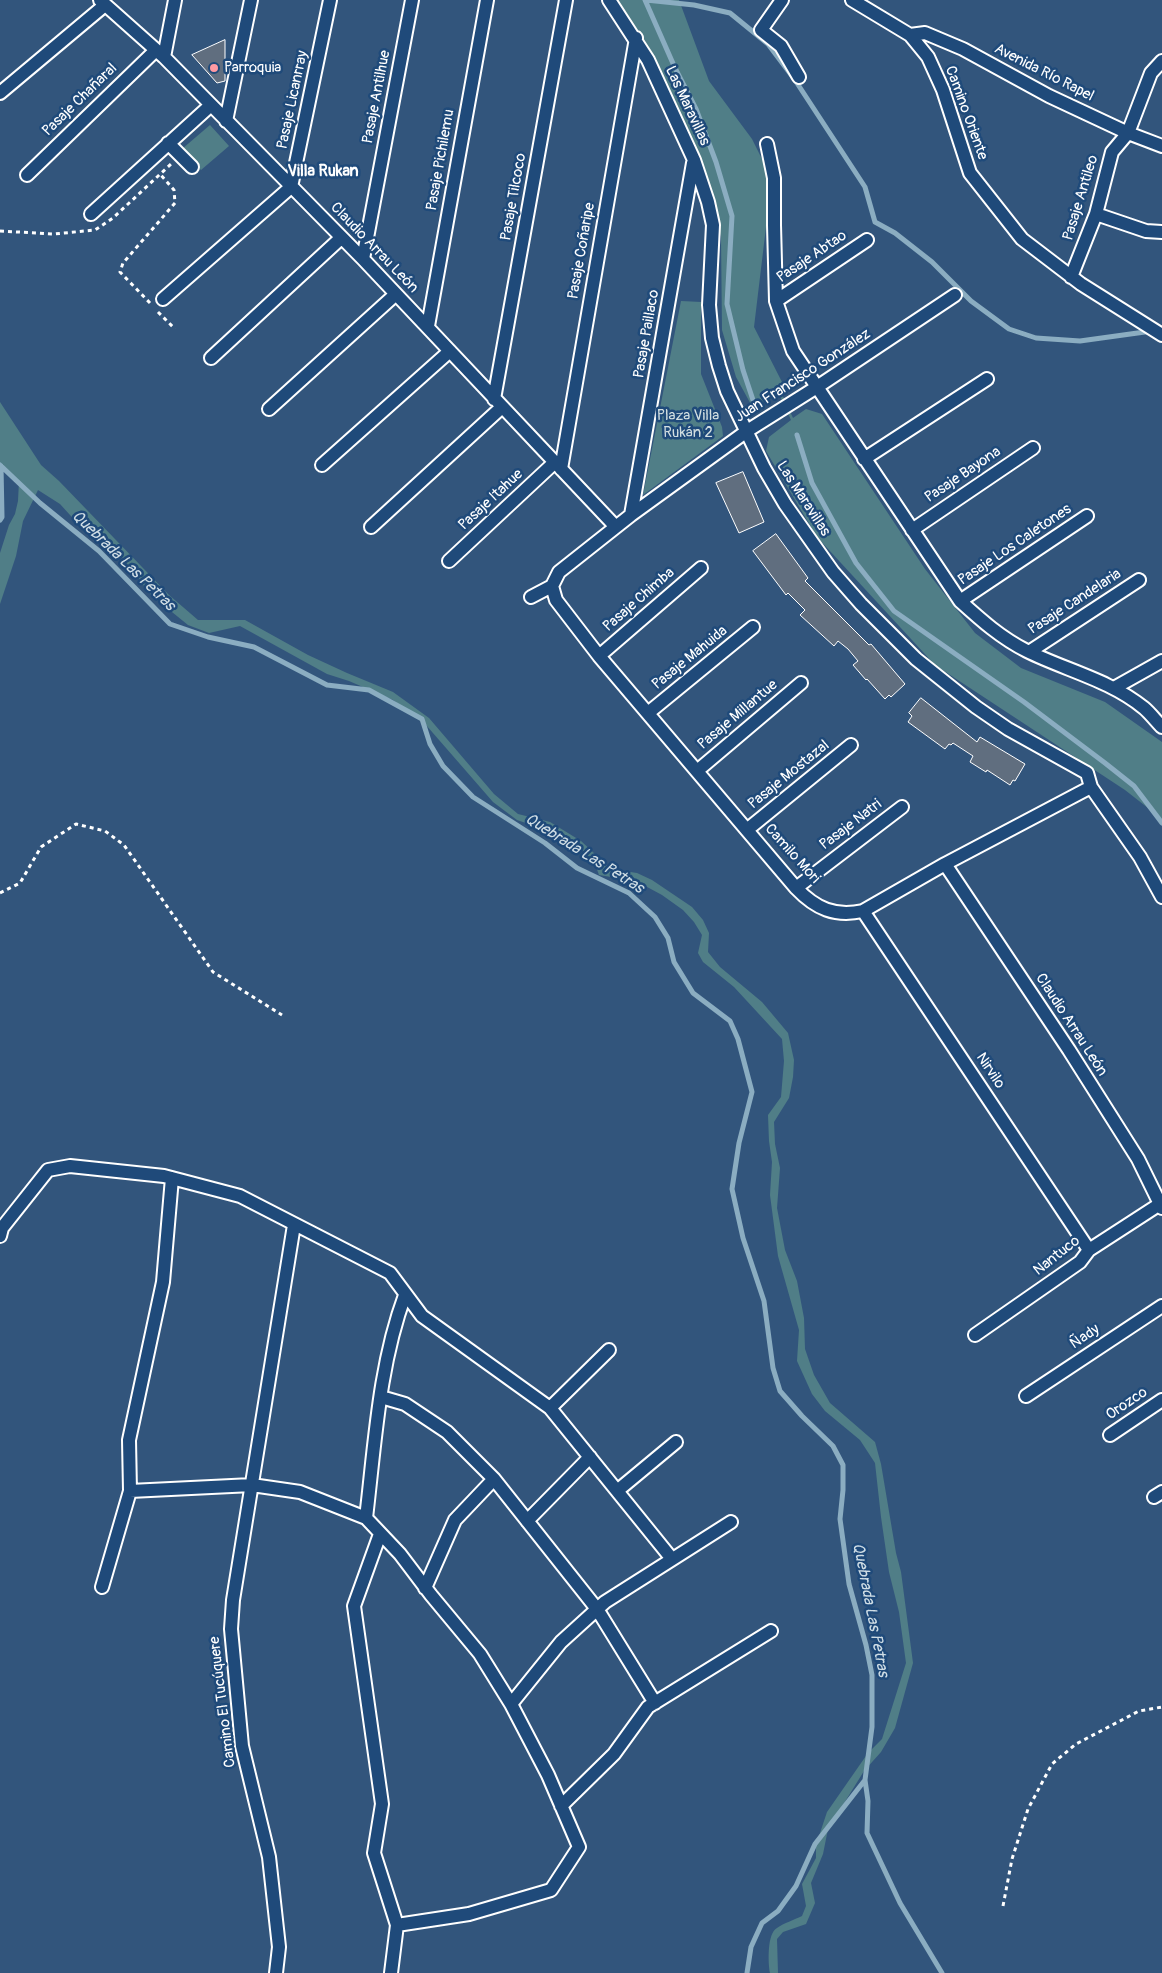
<!DOCTYPE html>
<meta charset="utf-8">
<style>
body{margin:0}
canvas{display:block;background:#32557c}
</style>
<canvas width="1162" height="1973"></canvas>
<script>
const c = document.querySelector('canvas').getContext('2d');
c.lineJoin = 'round';
function paint(path, color) { c.fillStyle = color; c.fill(path, 'evenodd'); }
function trace(path, color, width, dash) { c.strokeStyle = color; c.lineWidth = width; c.lineCap = dash ? 'butt' : 'round'; c.setLineDash(dash || []); c.stroke(path); }
function drawText(font, color, halo, rows, align = 'center') {
  c.font = font + ' Pangolin,sans-serif'; c.lineWidth = 5; c.setLineDash([]); c.textBaseline = 'middle'; c.strokeStyle = halo; c.fillStyle = color; for (const [text, x, y, turn = 0] of rows) {
    c.save(); c.translate(x, y); c.rotate((+turn || 0) * Math.PI / 180); c.textAlign = isNaN(turn) ? turn : align; if (halo) c.strokeText(text, 0, 0); c.fillText(text, 0, 0); c.restore();
  }
}
paint(new Path2D(`
 M615 0H679L709 81 752 139 768 171 766 227 754 327 783 384 779 388 793 418 806 409 822 414 925 569 975 633 1021 668 1105 702 1162 742V819L1125 790 935 665 817 537 766 451 769 437 791 420 777 390 754 410 736 377 722 330 721 237 695 143 645 41Z
 M210 125 229 146 201 170 182 149Z
 M681 301 701 302V374L722 427 723 436 643 495Z
 M0 402 41 465 59 481 169 595 198 620H245L308 655 347 673 393 692 429 718 494 794 518 814 550 822 581 841 611 869 637 873 652 880 692 907 703 920 709 933 708 952 720 967 762 1002 788 1033 794 1060 793 1077 789 1098 774 1122 775 1144 780 1168 777 1208 785 1250 797 1281 804 1318 805 1349 814 1375 830 1403 875 1442 881 1464 896 1553 901 1572 913 1663 895 1728 881 1752 864 1771 828 1829 823 1854 811 1883 815 1903 806 1924 783 1932 777 1939 778 1973H770C768 1963 767 1933 777 1928 784 1923 794 1920 802 1916L806 1906 802 1884 816 1858V1845L827 1812 868 1753 882 1739 906 1663 899 1612 889 1572 881 1517 875 1463 860 1440 825 1411 812 1394 797 1361 799 1330 778 1256 770 1195 772 1162 769 1141 768 1115 781 1097 784 1061 782 1039 734 987 703 962 698 953 702 935 694 922 683 910 662 895 636 881 599 875 594 861 567 837 517 820 493 802 426 725 393 700 349 681 327 674 240 626 209 633 188 625 151 595 125 561 80 526 60 504 38 490 23 521 16 556 0 604V553L9 525 15 514 18 501 19 481 0 463Z`), '#507e87');
trace(new Path2D(`
 M645 0 675 68 696 109 716 162 732 216 727 304 743 370 753 400
 M646 0 694 5 730 13 768 44 795 80 865 187 875 222 895 233 932 262 971 301 1009 329 1036 338 1080 341 1152 331
 M797 435 812 483 856 563 894 611 1024 702 1105 763 1134 786 1162 823
 M0 465 40 503 99 551 170 624 208 637 254 647 327 685 369 690 422 719 430 744 443 766 473 797 545 843 577 868 629 893 655 917 668 938 674 962 693 993 730 1021 738 1039 752 1092 739 1143 732 1189 743 1238 764 1301 773 1368 780 1391 802 1416 833 1446 843 1465V1490L840 1519 849 1584 866 1645 872 1675V1727L865 1780 868 1801 867 1833 900 1903 942 1973
 M0 520 2 517 1 466
 M747 1973 751 1947 762 1923 778 1911 796 1886 815 1844 865 1780`), '#8badc1', 5);
const building = new Path2D(`
 M225 40V81L217 83 192 55Z
 M743 472 764 522 739 533 716 483Z
 M776 534 808 578 805 581 869 645 871 644 905 684 891 697 889 695 885 699 867 679 866 680 853 665 858 661 848 649 838 641 834 646 800 615 805 610 788 593 786 595 753 551Z
 M921 698 977 742 980 737 1025 764 1015 781 1013 780 1010 785 987 770 986 772 970 762 973 756 953 743 951 745 949 744 945 749 908 722 912 716 909 713Z`);
paint(building, '#606e7f');
trace(building, '#fff', 1);
const street = new Path2D(`
 M100 0 164 57 363 259 616 527
 M609 0 648 60 694 160 708 202 713 225 709 305 712 338 719 366 727 391 764 468 785 504 833 572 861 604 916 659 976 707 1008 729 1087 773 1091 787 1140 857 1162 897
 M782 0 761 30 781 46 799 77
 M852 0 910 35 928 57 943 90 970 173 1022 239 1081 284 1162 335
 M910 35 925 33 963 49 1049 96 1128 133 1162 146
 M164 57 175 0
 M0 93 105 5
 M226 121 251 0
 M168 143 192 167
 M767 144 774 178V225L776 301 793 351 960 601C981 620 1001 638 1027 651 1065 670 1110 680 1144 708 1150 713 1156 721 1162 727
 M27 175 156 50
 M91 214 211 105
 M1096 214 1146 231 1162 232
 M363 259 412 0
 M1071 277 1096 214 1112 152 1128 133 1151 73 1162 61
 M163 299 291 187 330 0
 M776 301 867 240
 M428 326 487 0
 M211 358 341 238
 M494 399 566 0
 M269 409 396 294
 M864 459 987 379
 M322 465 450 351
 M561 469 636 38
 M631 515 693 163
 M371 527 502 407
 M912 530 1033 448
 M449 561 554 463
 M552 586 556 600 599 656 796 888C816 909 835 917 863 911L945 864 1091 787
 M531 597 552 586 559 572 631 515 747 431 817 387 955 295
 M960 601 1087 516
 M1029 652 1139 580
 M599 656 701 568
 M1114 688 1162 661
 M648 713 753 627
 M697 771 801 683
 M748 829 851 745
 M945 864 1069 1050 1138 1159 1162 1208
 M796 888 902 807
 M863 911 1089 1250
 M172 1178 163 1282 129 1440 130 1491 252 1485 300 1492 366 1518 400 1554 431 1595 480 1654 511 1704 548 1775 579 1847 551 1890 469 1914 397 1925
 M0 1236 2 1228 48 1170 70 1166 164 1176 240 1196 390 1273 422 1316 550 1408 672 1559
 M975 1335 1080 1262 1089 1250 1160 1204
 M1026 1396 1162 1306
 M381 1397 405 1404 447 1432 494 1479 597 1609 655 1703
 M550 1408 609 1350
 M1110 1435 1162 1400
 M617 1491 676 1442
 M1154 1497 1162 1492
 M366 1518C375 1443 379 1365 405 1295
 M527 1521 590 1457
 M380 1534 354 1606 382 1804 374 1853 397 1925 391 1973
 M102 1587 130 1491
 M425 1588 455 1520 494 1479
 M511 1704 561 1642 605 1602 731 1522
 M561 1806 614 1754 648 1707 771 1631
 M276 1973 279 1947 269 1857 242 1746 231 1629 233 1600 294 1225`);
trace(street, '#fff', 16);
trace(new Path2D(`
 M0 231 54 234 95 230 113 218 171 164
 M150 303 120 272 123 263 175 203 174 190 160 174
 M158 312 175 329
 M0 893 20 883 41 847 76 824 105 831 124 845 213 972 282 1015
 M1003 1906 1012 1859 1028 1809 1052 1764 1076 1744 1139 1711 1162 1707`), '#fff', 3, [4, 4]);
trace(street, '#1f4a7a', 12);
for (const [x, y, r, color] of [
 [214,68,5,"#ff9aa2"]
]) { const dot = new Path2D(); dot.arc(x, y, r, 0, 2 * Math.PI); c.fillStyle = color; c.fill(dot); trace(dot, '#1f4a7a', 2); }
drawText('15px', '#fff', '#1f4a7a', [
 ["Parroquia",224,68]
], 'left');
drawText('15px', '#fff', '#1f4a7a', [
 ["Avenida Río Rapel",1044,73,27],
 ["Pasaje Antilhue",377,97,-79],
 ["Pasaje Chañaral",80,100,-44],
 ["Pasaje Licanrray",293,100,-78],
 ["Las Maravillas",687,106,65],
 ["Camino Oriente",966,113,70],
 ["Pasaje Pichilemu",441,160,-80],
 ["Pasaje Tilcoco",514,197,-80],
 ["Pasaje Antileo",1081,198,-73],
 ["Claudio Arrau León",374,248,46],
 ["Pasaje Coñaripe",582,251,-80],
 ["Pasaje Abtao",812,257,-34],
 ["Pasaje Paillaco",647,334,-80],
 ["Juan Francisco González",803,376,-33],
 ["Pasaje Bayona",963,475,-34],
 ["Las Maravillas",803,499,57],
 ["Pasaje Itahue",491,500,-43],
 ["Pasaje Los Caletones",1015,545,-34],
 ["Pasaje Chimba",639,600,-41],
 ["Pasaje Candelaria",1075,602,-33],
 ["Pasaje Mahuida",690,658,-39],
 ["Pasaje Millantue",738,715,-40],
 ["Pasaje Mostazal",789,775,-39],
 ["Pasaje Natri",851,825,-37],
 ["Camilo Mori",792,854,48],
 ["Claudio Arrau León",1071,1025,57],
 ["Nirvilo",990,1071,56],
 ["Nantuco",1057,1256,-38],
 ["Ñady",1085,1337,-34],
 ["Orozco",1127,1404,-34],
 ["Camino El Tucúquere",223,1702,-97]
]);
drawText('15px', '#d3dfe1', '#1f4a7a', [
 ["Plaza Villa",688,416],
 ["Rukán 2",688,433]
]);
drawText('bold 16px', '#fff', '#1f4a7a', [
 ["Villa Rukan",323,172]
]);
drawText('italic 16px', '#cfdde5', '#1f4a7a', [
 ["Quebrada Las Petras",123,561,44],
 ["Quebrada Las Petras",584,854,32],
 ["Quebrada Las Petras",870,1610,79]
]);
</script>
